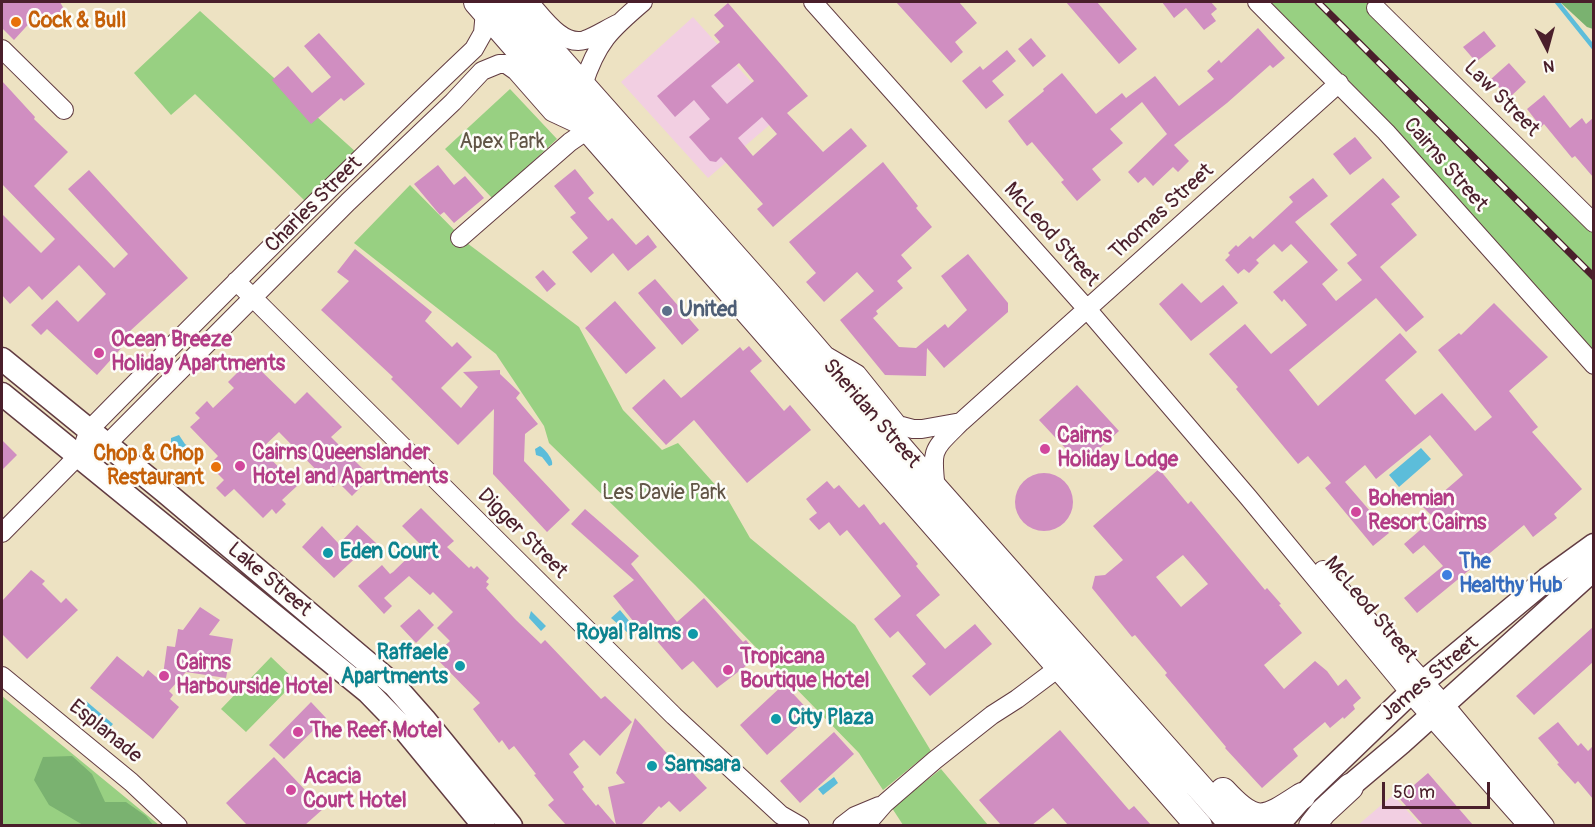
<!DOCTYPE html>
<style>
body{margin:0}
#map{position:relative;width:1595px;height:827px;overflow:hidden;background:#ede2c2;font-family:Pangolin,sans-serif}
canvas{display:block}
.frame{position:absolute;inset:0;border:3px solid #4a1f2b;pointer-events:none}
.north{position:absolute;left:1517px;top:18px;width:60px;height:60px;-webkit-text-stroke:4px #fdfcf7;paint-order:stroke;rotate:174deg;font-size:16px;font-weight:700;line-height:24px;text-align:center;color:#4a1f2b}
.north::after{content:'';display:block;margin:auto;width:21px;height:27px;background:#4a1f2b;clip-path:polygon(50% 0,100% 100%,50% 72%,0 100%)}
.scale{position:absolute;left:1382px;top:782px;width:108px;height:27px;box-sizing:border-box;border:3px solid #4a1f2b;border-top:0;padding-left:8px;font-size:18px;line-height:21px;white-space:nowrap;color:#4a1f2b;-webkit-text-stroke:4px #fdfcf7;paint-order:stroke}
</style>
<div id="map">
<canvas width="1595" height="827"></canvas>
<div class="frame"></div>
<div class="north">N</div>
<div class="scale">50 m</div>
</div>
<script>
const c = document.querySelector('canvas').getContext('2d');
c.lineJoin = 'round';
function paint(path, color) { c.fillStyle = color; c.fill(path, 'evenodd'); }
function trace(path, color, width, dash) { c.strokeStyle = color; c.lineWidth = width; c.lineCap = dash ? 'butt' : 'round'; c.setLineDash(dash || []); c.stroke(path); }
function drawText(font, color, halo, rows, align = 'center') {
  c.font = font + ' Pangolin,sans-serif'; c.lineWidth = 5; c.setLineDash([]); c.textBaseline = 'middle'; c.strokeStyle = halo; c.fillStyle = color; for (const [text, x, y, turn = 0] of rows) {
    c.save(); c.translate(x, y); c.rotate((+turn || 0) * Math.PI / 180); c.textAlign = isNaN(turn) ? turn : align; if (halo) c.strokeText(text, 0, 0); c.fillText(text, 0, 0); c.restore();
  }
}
paint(new Path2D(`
 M693 17 781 115 708 178 621 82Z
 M1393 795 1420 825H1358Z`), '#f2cfe2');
paint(new Path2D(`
 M1270 2H1368L1593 230V353L1371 103Z
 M200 11 357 153 305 201 195 94 171 115 134 73Z
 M510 89 557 139 493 199 445 149Z
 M410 185 467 243 579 327 623 410 662 450 678 443 727 498 750 538 855 625 931 751 883 790 859 753 695 585 549 443 544 426 496 354 354 243Z
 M271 657 296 681 246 732 221 709Z
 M2 696 159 825H2Z
 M941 769 988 825H903L892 808Z`), '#98d082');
paint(new Path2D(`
 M1560 2H1593V29L1587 27Z
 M72 756 92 774 105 802H126L146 816 153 825H83L49 805 34 780 43 757Z`), '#7ab270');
paint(new Path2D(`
 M179 435 185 444 196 451 194 453H190V458L184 459 182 456 178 459 177 457 179 452 171 446V438Z
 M540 446C545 449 554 460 552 465L549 466 542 457 536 455 535 449Z
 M1421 448 1431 459 1399 487 1389 475Z
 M620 610 635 628 628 633 611 618Z
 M531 611 546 626 541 631 529 618Z
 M86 701 113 724 105 733 77 710Z
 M834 777 838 783 823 795 818 789Z`), '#5cbdda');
trace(new Path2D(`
 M1557 2 1594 48`), '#5cbdda', 4.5);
paint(new Path2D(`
 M2 2H60L64 9 46 27 35 17 14 40 2 28Z
 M896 2H959L977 23 955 42 963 52 951 63Z
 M1066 2H1097L1137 49 1119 64Z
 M1162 2H1211L1217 9 1211 14 1216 21 1204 30 1186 8 1174 18Z
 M728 3 808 96 787 113 823 152 851 128 867 146 773 227 757 209 763 204 721 157 716 162 710 161 689 137 710 119 694 100 675 117 657 96 720 42 714 35 724 26 714 15ZM739 63 754 81 727 104 711 86ZM762 117 777 134 753 156 738 138Z
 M1258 28 1285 58 1273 68 1270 65 1227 103 1174 145 1189 161 1178 172 1173 167 1153 186 1145 177 1138 183 1128 172 1167 134 1142 102 1110 129 1123 143 1092 169 1101 180 1077 201 1061 182 1064 180 1032 142 1027 146 1008 121 1044 91 1043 89 1062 73 1096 114 1122 93 1126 98 1155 76 1179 106 1214 79 1207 71 1219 60 1221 63Z
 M1484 31 1496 46 1476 62 1463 47Z
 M319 33 365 84 344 101 341 98 311 124 272 80 288 66 312 93 331 77 304 46Z
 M1031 38 1046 56 1033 67 1018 49Z
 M1007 50 1016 61 992 81 1004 95 986 109 962 81 980 66 983 70Z
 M1509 63 1526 82 1509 98 1491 79Z
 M2 81 35 117 34 119 68 152 34 186 114 268 128 254 68 189 89 170 188 278 130 331 134 334 97 375 47 329 41 335 31 325 57 300 78 322 106 294 79 265 42 300 29 286 10 304 2 295V214L41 253 55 239 2 184Z
 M1544 95 1570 128 1582 118 1586 124 1593 118V177L1575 156 1572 158 1544 124 1541 127 1527 109Z
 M1355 137 1372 158 1350 175 1333 154Z
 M883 162 918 206 916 208 932 227 901 255 912 268 897 281 903 288 876 311 878 314 873 318 899 347 916 348 945 324 948 328 967 310 941 276 968 254 1008 303V312L944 368 927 348 926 376 885 375 840 320 874 291 857 272 824 302 806 282 816 273 789 242Z
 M438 165 454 185 465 176 484 198 454 223 444 212 440 215 414 184Z
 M575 169 594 193 588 198 608 221 612 218 636 245 648 235 657 247 628 271 613 253 591 273 572 252 588 238 570 217 576 213 554 186Z
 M1313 178 1328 196 1295 222 1338 270 1322 284 1336 301 1362 280 1347 263 1357 255 1330 224 1383 178 1400 197 1391 204 1417 235 1380 267 1424 317 1406 332 1376 298 1289 370 1318 406 1400 333 1417 352 1385 380 1415 415 1442 393 1475 431 1492 417 1438 350 1459 333 1461 335 1494 303 1548 357 1509 391 1538 427 1532 432 1582 489 1554 514 1557 518 1533 537 1524 525 1417 613 1404 598 1443 566 1424 545 1413 554 1404 544 1434 518 1423 507 1432 498 1434 500 1463 475 1430 435 1376 479 1365 465 1345 482 1389 533 1373 546 1325 488 1331 483 1308 456 1298 464 1236 389 1238 387 1209 354 1245 324 1271 354 1307 325 1284 299 1282 302 1273 292 1308 262 1291 244 1282 252 1274 244 1256 260 1259 263 1249 273 1244 269 1238 274 1225 260 1230 255 1228 253 1236 245 1238 247 1250 236 1253 239 1293 202 1289 197Z
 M355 249 432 312 425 321 452 347 457 342 472 357 441 388 461 408 478 387 463 372 500 370V374L520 393 516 398 538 424 525 434 524 461 570 510 547 532 493 474 494 409 458 445 391 379 393 377 321 310 349 281 337 272Z
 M543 270 556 284 547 292 535 277Z
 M655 279 699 330 682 345 638 293Z
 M1182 283 1201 303 1223 285 1238 303 1191 341 1159 304Z
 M615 301 656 348 626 374 585 328Z
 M749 346 762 361 750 371 784 411 790 405 811 430 747 483 694 420 666 445 632 408 664 379 681 398 685 395 740 347 743 351Z
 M250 360 295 404 307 392 342 427 331 437 371 477 352 496 338 482 333 487 279 432 261 449 297 486 282 500 286 504 276 514 272 509 263 518 234 489 225 497 216 488 224 480 209 465 218 456 190 427 200 418 195 413 207 401 213 408 234 388 228 382Z
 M1077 385 1119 431 1081 465 1039 420Z
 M2 440 17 455 2 470Z
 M1159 469 1188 504 1191 501 1265 590 1267 588 1281 604 1279 605 1302 633 1264 665 1284 689 1315 661 1327 671 1338 686 1346 679 1361 698 1353 705 1355 709 1344 719 1343 717 1330 728 1325 722 1293 749 1298 756 1262 788 1225 748 1226 747 1165 675 1167 673 1135 635 1132 637 1092 588 1095 576 1105 575 1123 560 1093 526ZM1183 555 1208 584 1181 607 1156 577Z
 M1015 502a29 29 0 1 1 58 0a29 29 0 1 1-58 0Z
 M827 481 834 489 839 485 859 508 864 504 880 525 884 522 918 564 916 566 940 595 916 615 945 649 975 624 992 644 930 696 912 676 926 664 898 631 890 638 874 619 901 596 847 530 840 536 829 522 819 530 809 519 817 513 806 499Z
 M421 508 454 541 447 547 469 568 471 566 474 569 477 566 489 578 486 582 489 584 486 588 516 620 541 644 545 640 601 699 605 696 632 722 600 756 584 740 569 754 579 767 573 772 584 787 582 789 596 806 598 804 616 825 608 787 625 783 616 773 635 718 673 760 677 756 707 788 680 812 669 801 661 808 659 806 641 825H566L548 805 554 800 534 775 536 774 514 746 509 750 502 740 499 743 473 709 480 703 434 656 450 641 437 628 453 612 433 592 430 595 409 576 384 598 392 606 384 614 358 586 382 565 390 574 393 572 421 545 402 526Z
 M585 509 639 556 631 564 677 622 704 598 743 642 746 640 759 656 717 688 693 661 682 670 650 633 646 637 613 596 634 580 571 524Z
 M357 525 377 544 366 555 363 551 334 578 302 547 322 526 339 544Z
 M31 570 45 581 42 584 61 603 66 598 78 610 27 659 2 634V601Z
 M200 607 220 620 209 635 233 639 226 678 186 672 169 691 173 695 170 699 179 707 153 739 90 688 117 656 143 677 148 670 162 682 167 646 175 647 178 629 183 630Z
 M419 609 434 625 416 643 400 626Z
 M1593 627V662L1534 715 1516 696Z
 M784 684 812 714 767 755 740 725Z
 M311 702 326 718 284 759 269 745Z
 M1558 722 1578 746 1581 743 1588 751 1593 746V799L1578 781 1575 784 1557 764 1559 763 1538 738Z
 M1060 730 1129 810 1134 806 1151 825H1068L1053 808 1032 825H1001L979 800Z
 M834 732 854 754 800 803 780 781Z
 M274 757 323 809 305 825H247L226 803Z
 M1428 773 1473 825H1423L1399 798Z`), '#d08ec1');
const minor = new Path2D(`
 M529 2C542 16 562 47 585 40 596 36 608 28 619 23
 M813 2 1087 309 1248 497 1410 693 1528 826
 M1257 2 1386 132 1594 365
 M1376 8 1594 223
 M2 49 64 110
 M583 85C597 42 610 30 643 2
 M460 238 570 142 589 129
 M236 281 674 716 781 815 800 826
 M828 357 857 374 898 425 913 429H922L961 422
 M85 441 89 430C216 301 343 173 474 49L483 33 485 11
 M936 490C931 448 932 451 961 422L1339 83
 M2 533 78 456 106 444 113 438 348 202 453 102 482 71 499 64H506L516 71 552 112 582 126
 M1323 570 1444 704 1545 826
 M2 676 131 782 178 826
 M842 826 855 816 879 806
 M865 826 884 804 935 760 992 715 1017 699 1061 666`);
const major = new Path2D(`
 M2 359 164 491 394 685 424 719 511 826
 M2 394 368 692 404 729 484 826
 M1337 797 1401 743 1594 569
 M1277 826 1306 793 1410 693 1547 579 1594 545`);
const highway = new Path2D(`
 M477 2 1199 826
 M508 2 769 296 936 490 1234 826
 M1223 791C1256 827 1264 821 1302 796
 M1312 826 1323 812 1350 787`);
trace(minor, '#623c42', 20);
trace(major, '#623c42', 25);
trace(highway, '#623c42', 28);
trace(minor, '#fff', 18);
trace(major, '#fff', 22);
trace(highway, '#fff', 26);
const rail = new Path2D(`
 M1318 2 1594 277`);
trace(rail, '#4a1f2b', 7);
trace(rail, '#fdfcf7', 4.5, [14]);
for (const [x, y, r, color] of [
 [16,22,6,"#e8710a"],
 [667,311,6,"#5c6f8a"],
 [99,353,6,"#d1479c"],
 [1045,449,6,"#d1479c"],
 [240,466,6,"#d1479c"],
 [216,467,6,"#e8710a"],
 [1356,512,6,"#d1479c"],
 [328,553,6,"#0f9aa8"],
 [1447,575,6,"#3f7fe0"],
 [693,634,6,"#0f9aa8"],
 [460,666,6,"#0f9aa8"],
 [728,670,6,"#d1479c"],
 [164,676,6,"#d1479c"],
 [776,719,6,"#0f9aa8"],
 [298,732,6,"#d1479c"],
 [652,766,6,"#0f9aa8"],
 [291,790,6,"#d1479c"]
]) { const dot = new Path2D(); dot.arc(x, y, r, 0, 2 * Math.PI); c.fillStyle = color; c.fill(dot); trace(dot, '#fdfcf7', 2); }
drawText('bold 21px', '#c56008', '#fdfcf7', [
 ["Cock & Bull",28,22],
 ["Chop & Chop",204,455,"right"],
 ["Restaurant",204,479,"right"]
], 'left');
drawText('21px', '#4a1f2b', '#fdfcf7', [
 ["Law Street",1501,99,45],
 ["Cairns Street",1445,165,49],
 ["Charles Street",314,205,-45],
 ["Thomas Street",1162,212,-42],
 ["McLeod Street",1051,235,48],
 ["Sheridan Street",871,414,49],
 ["Digger Street",522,534,45],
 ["Lake Street",269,580,40],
 ["McLeod Street",1370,610,50],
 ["James Street",1430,679,-40],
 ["Esplanade",105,732,39]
]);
drawText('21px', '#615445', '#fdfcf7', [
 ["Apex Park",502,143],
 ["Les Davie Park",664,494]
]);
drawText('bold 21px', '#4e5e75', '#fdfcf7', [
 ["United",679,311]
], 'left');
drawText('bold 21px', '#b23c85', '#fdfcf7', [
 ["Ocean Breeze",111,341],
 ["Holiday Apartments",111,365],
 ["Cairns",1057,437],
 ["Holiday Lodge",1057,461],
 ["Cairns Queenslander",252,454],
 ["Hotel and Apartments",252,478],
 ["Bohemian",1368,500],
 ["Resort Cairns",1368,524],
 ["Tropicana",740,658],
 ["Boutique Hotel",740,682],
 ["Cairns",176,664],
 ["Harbourside Hotel",176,688],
 ["The Reef Motel",310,732],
 ["Acacia",303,778],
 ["Court Hotel",303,802]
], 'left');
drawText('bold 21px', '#0d838f', '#fdfcf7', [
 ["Eden Court",340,553],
 ["Royal Palms",681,634,"right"],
 ["Raffaele",448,654,"right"],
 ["Apartments",448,678,"right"],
 ["City Plaza",788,719],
 ["Samsara",664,766]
], 'left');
drawText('bold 21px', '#366cbe', '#fdfcf7', [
 ["The",1459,563],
 ["Healthy Hub",1459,587]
], 'left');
</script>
